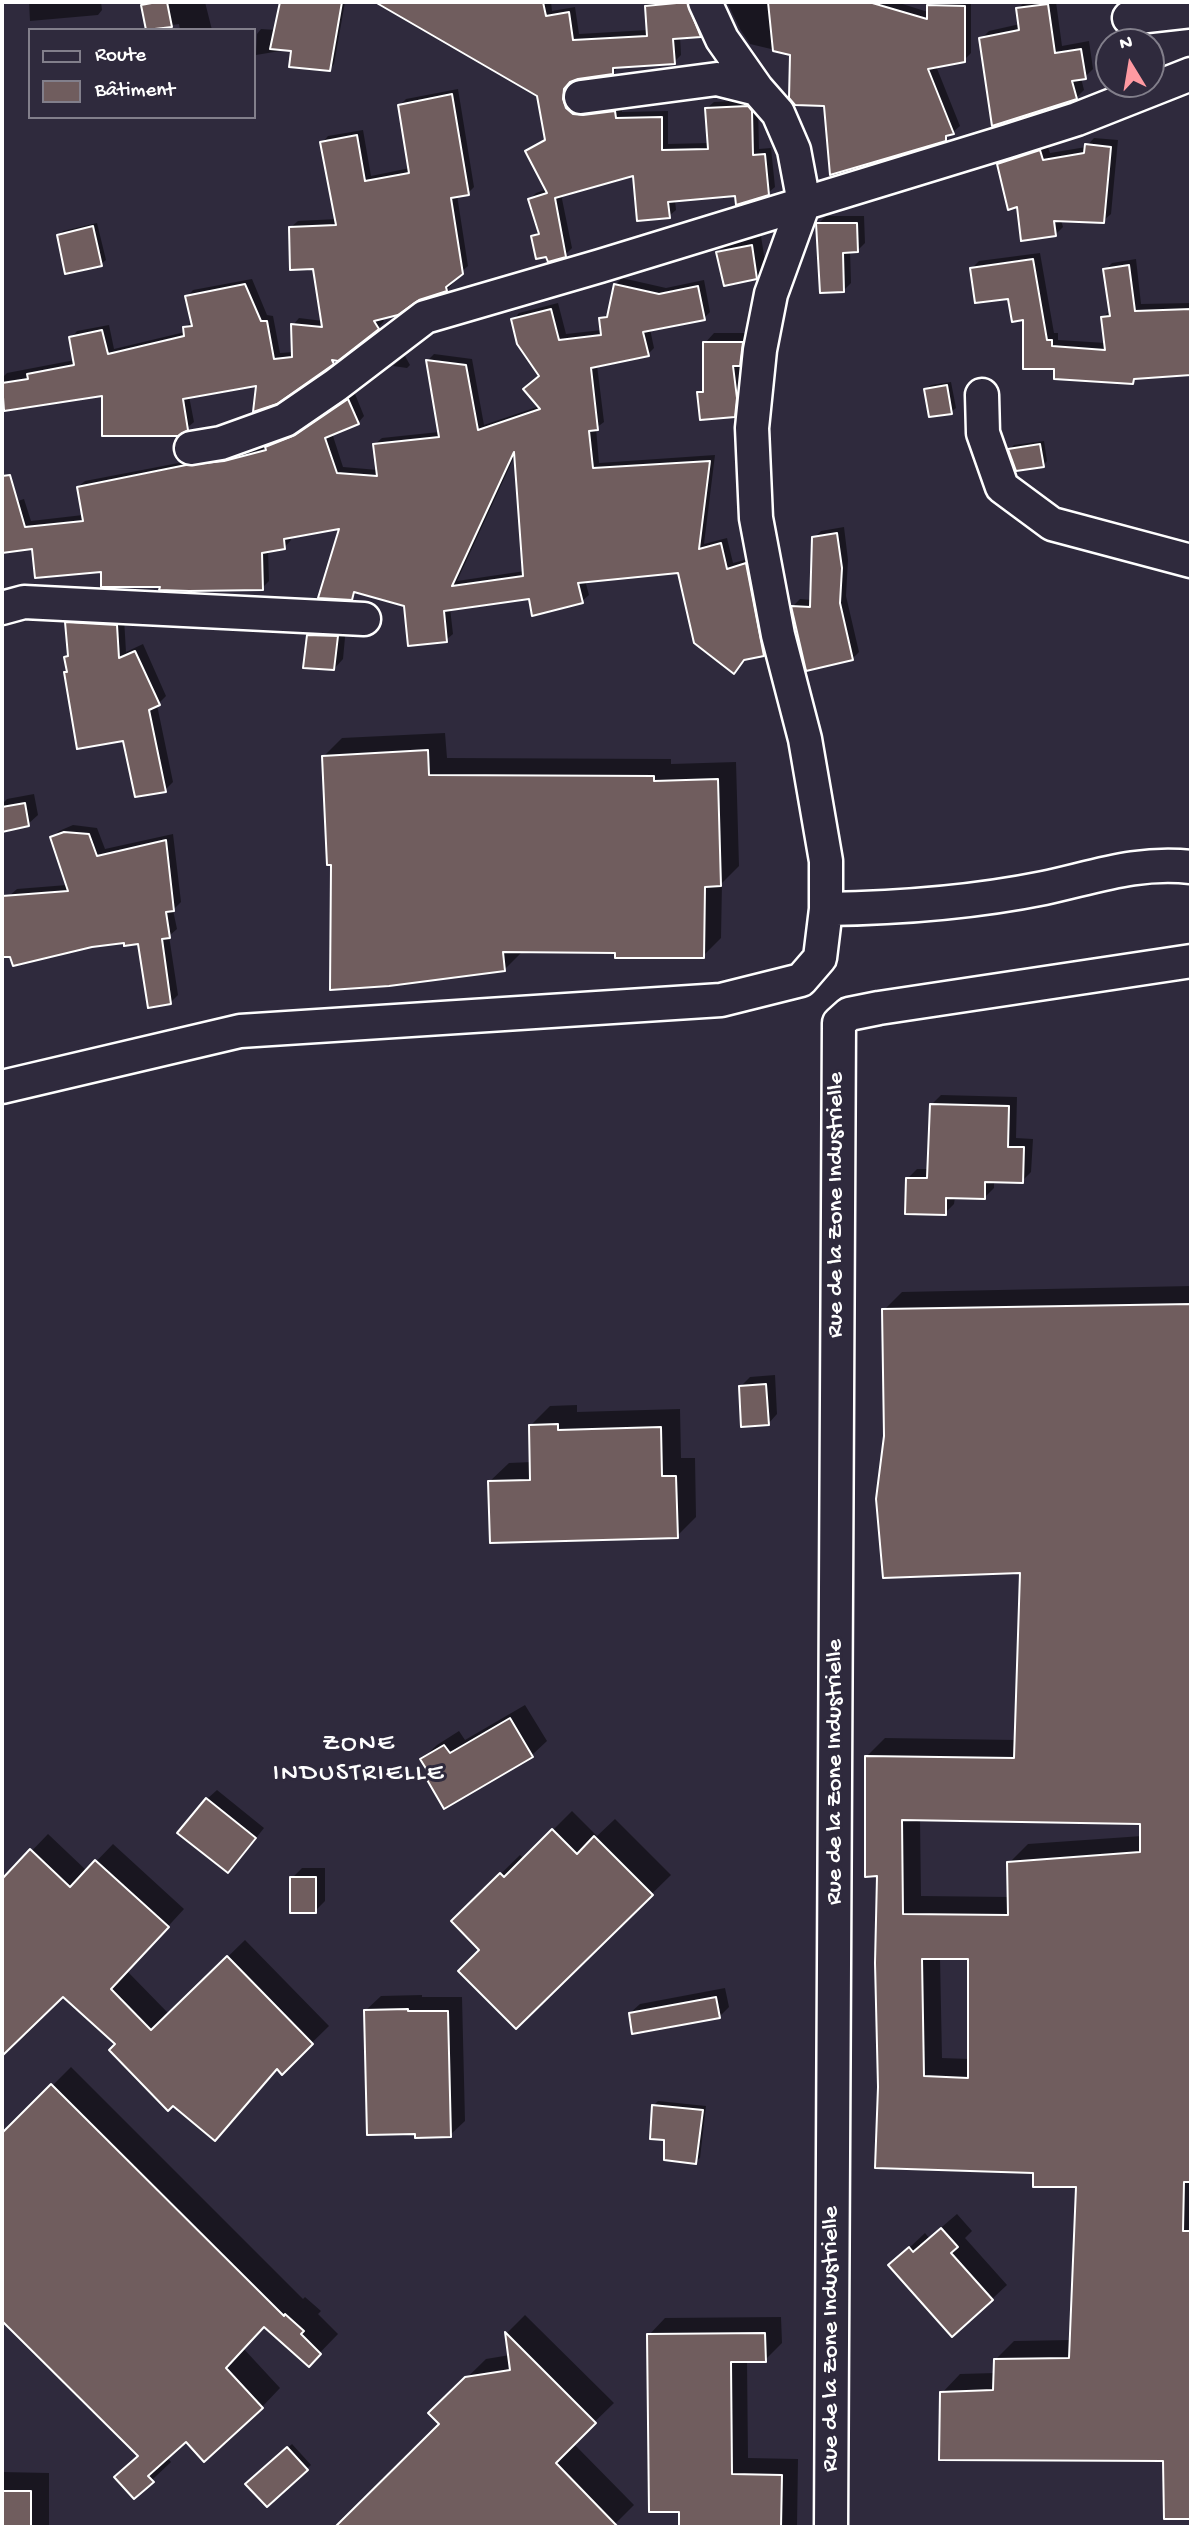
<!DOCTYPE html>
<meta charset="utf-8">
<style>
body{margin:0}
#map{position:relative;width:1193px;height:2529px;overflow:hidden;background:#2f2a3d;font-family:"Gochi Hand",sans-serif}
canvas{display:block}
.frame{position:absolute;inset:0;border:4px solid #fff;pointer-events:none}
.legend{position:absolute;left:28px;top:28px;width:228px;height:91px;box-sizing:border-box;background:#2f2a3d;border:2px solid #827f8b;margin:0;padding:9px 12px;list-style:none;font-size:21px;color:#fff}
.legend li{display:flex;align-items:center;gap:14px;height:35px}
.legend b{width:35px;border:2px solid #827f8b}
.north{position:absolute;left:1095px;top:28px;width:70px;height:70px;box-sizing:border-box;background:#2f2a3d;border:2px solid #827f8b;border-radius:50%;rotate:349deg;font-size:19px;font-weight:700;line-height:28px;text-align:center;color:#fff}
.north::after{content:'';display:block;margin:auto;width:24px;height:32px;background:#ff9aa2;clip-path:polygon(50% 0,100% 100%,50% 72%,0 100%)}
</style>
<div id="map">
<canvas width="1193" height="2529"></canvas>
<div class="frame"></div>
<ul class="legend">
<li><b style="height:9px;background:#2f2a3d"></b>Route</li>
<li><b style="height:19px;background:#705d5e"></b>Bâtiment</li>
</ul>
<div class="north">N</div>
</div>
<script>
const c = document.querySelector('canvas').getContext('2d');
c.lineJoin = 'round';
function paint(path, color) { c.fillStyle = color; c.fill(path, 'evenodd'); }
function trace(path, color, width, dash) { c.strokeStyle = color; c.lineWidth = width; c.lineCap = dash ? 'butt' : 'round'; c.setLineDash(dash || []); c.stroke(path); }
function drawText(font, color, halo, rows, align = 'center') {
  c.font = font + ' "Gochi Hand",sans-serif'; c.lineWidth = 6; c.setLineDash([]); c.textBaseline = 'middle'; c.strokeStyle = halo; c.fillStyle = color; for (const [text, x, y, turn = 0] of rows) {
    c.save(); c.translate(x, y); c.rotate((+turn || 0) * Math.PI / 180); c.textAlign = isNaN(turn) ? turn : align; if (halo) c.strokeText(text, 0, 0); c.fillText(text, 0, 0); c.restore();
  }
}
paint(new Path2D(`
 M29 2H101L102 10 98 15 30 21Z
 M143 2H205L212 30H180L179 24 147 29Z
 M282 2H345L334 64 329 69 292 49 256 55 257 34 261 29 276 30Z
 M409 2H551L552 11 575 7 579 34 648 30 646 2H694L707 29 700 36 680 37 681 55 674 62 619 66 613 73 577 77 570 81 569 93 621 105 622 112 668 111V144L709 143 707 108 714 102 754 100 758 104 759 149 771 148 775 187 768 193 675 200 676 210 669 216 634 173 561 194 572 248 565 255 533 237 539 230 530 199 536 193 547 189 527 151 546 138 539 95 401 15Z
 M727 2H827L833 89 861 2H896L928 12 929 6 933 2H971V53L964 60 936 66 960 126 945 139 829 104 792 54 750 44 740 29Z
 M1025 2H1056L1062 46 1089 41 1093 69 1085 77 1081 78 1084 90 1076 98 981 39 989 31 1020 24 1018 8Z
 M458 89 474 187 468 193 457 195 468 266 452 280 453 283 447 290 419 298 382 317 384 321 378 328 333 362 257 384 189 396 194 422 187 428 104 394 5 409 2 378 7 373 75 360 71 338 77 331 109 325 114 349 185 332V328L191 322 187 297 193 290 252 279 267 315 273 316 280 353 294 352 293 325 299 318 323 321 315 267 291 227 298 221 337 219 322 143 328 136 363 130 371 176 410 168 400 105 406 99Z
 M1094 138 1118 140 1111 214 1103 221 1061 220 1063 227 1055 235 999 164 1006 157 1047 144 1050 153 1086 147Z
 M826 216H864L865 243 857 251H850L851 283 844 290 818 224Z
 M97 223 106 260 101 264 59 235 63 231Z
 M761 236 766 268 756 278 718 253 728 243Z
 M1040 253 1054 333H1058V340L1106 343 1103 317 1111 310 1105 270 1112 263 1136 259 1141 304 1191 303V374L1137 377 1133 382 1056 367 1009 297 972 268 979 261Z
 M622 278 666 288 704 280 710 312 704 318 650 329 654 348 648 354 597 365 604 422 596 428 599 463 715 455 704 544 727 538 733 563 752 558 770 647 763 654 746 658 740 665 679 571 585 580 589 595 582 601 530 597 450 608 453 634 446 640 405 605 358 592 351 598 341 526 290 536 291 540 285 547 268 550 269 581 262 588 162 585 103 570 34 547 2 551V506L24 499 31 521 83 515 78 487 85 481 194 460 232 455 269 445 274 440 304 429 355 394 364 416 358 423 332 433 343 467 378 470 375 444 382 438 439 432 427 361 434 354 472 359 484 425 540 406 541 376 513 320 519 313 558 303 566 334 602 330 601 319 610 312 615 285ZM516 453 525 571 457 581Z
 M714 333H751L749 355 743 361 746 387 744 405 734 415 698 393 705 387V343Z
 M405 356 410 365 407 368 393 366Z
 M951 382 956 408 951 412 926 389 931 385Z
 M1044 441 1047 461 1043 466 1010 449 1014 445Z
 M844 527 848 560 846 596 859 652 852 659 793 606 800 599 812 600 814 538 821 531Z
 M75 615 124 618 126 652 143 644 166 696 157 705 173 782 165 790 125 739 66 673 69 670 66 657 69 654 67 623Z
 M319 626 346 627 343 659 334 669 309 635Z
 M445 733 447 758 671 759V764L736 762 739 866 722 883 721 938 703 956 617 951H523L505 969 333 863 323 757 342 738Z
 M34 794 38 815 28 824 2 830V804L7 799Z
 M73 825 97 828 105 849 173 834 181 902 173 910 177 929 169 936 178 995 170 1003 140 942 125 941 9 896 17 889 67 885 52 838 59 831Z
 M941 1095 1017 1097 1016 1138 1033 1139 1031 1172 1022 1181 994 1180V1188L984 1198 955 1197 954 1204 945 1213 908 1178 917 1169H929L931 1105Z
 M1191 1286V2517H1165V2459L942 2393 960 2374 995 2373V2360L1014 2341 1071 2340 1078 2185 1035 2171 880 2087 879 1875 867 1756 885 1738 1016 1740 1022 1571 886 1436 884 1310 902 1292ZM920 1818 1141 1822 1142 1836 1028 1844 1009 1863 1010 1897 921 1896ZM940 1957 970 1958V2059L942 2058Z
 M775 1375 777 1414 768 1424 741 1386 750 1377Z
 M577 1405V1412L680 1409 681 1458H695L696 1517 677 1536 489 1482 509 1463 532 1462 531 1425 550 1406Z
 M525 1705 547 1741 532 1755 445 1806 422 1759 437 1745 459 1731 465 1740Z
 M217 1790 264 1828 237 1862 207 1799Z
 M572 1811 597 1836 615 1819 671 1875 516 2027 482 1950 453 1921 520 1855 524 1859Z
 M48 1834 87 1871 113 1844 184 1909 127 1971 169 2014 245 1940 329 2026 282 2072 278 2068 232 2121 117 2044 63 1995 2 2051V1882Z
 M302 1868H325V1901L315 1911 292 1878Z
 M725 1988 729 2007 719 2017 630 2013 640 2004Z
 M422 1995V1997H462L465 2121 450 2135 366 2010 381 1996Z
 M71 2067 303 2299 305 2297 321 2311 318 2314 338 2334 309 2364 264 2325 243 2348 280 2388 262 2407 186 2440 167 2457 171 2462 134 2497 139 2455 2 2318V2136Z
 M658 2101 706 2106 700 2158 695 2162 654 2105Z
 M957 2214 972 2231 965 2238 1007 2285 992 2299 891 2265 925 2233 929 2238Z
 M525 2315 614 2403 573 2443 634 2505 612 2527H338L442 2424 431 2413 486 2359 510 2355 507 2333Z
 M781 2317 782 2343 765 2360H747L748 2458 798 2459 797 2527H681V2510L649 2335 665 2318Z
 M292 2444 311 2465 267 2505 248 2484Z
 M2 2472 49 2473V2527H2Z`), '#0007');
const building = new Path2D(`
 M157 2H167L172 27 146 30 141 5Z
 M280 2H342L330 71 289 67 291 51 270 49Z
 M375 2H543L546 16 569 12 573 40 647 36 645 6 687 2 701 37 673 39 675 64 613 68V74L578 79 570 82 564 89 563 99 566 108 573 114 583 115 615 111 616 118 662 117V150L708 149 705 108 748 106 752 111 753 155 765 154 769 195 736 205 735 196 668 202 670 218 637 221 633 176 555 198 566 257 548 262 546 257 536 259 531 236 539 234 528 199 547 193 525 151 545 140 537 96Z
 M768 2H869L927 19V5L965 6V62L928 69 954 134 946 136V141L830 175 824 106 795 105 789 98 790 55 773 51Z
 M1048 4 1055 53 1081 49 1086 79 1072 81 1077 99 992 126 979 38 1019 30 1016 8Z
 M452 94 469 195 451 198 463 274 446 287 447 291 419 300 398 315 374 321 379 329 338 361 332 360 334 364 277 404 253 412 256 386 183 399 188 430 178 436H102V396L4 411 2 383 28 379 27 374 74 365 69 337 102 330 108 354 184 336 183 327 192 326 185 296 245 284 261 321H267L274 359 292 357 291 324 322 327 313 269 290 270 289 227 336 225 320 142 357 135 365 181 409 173 398 105Z
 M1085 144 1111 147 1104 223 1054 221 1056 236 1021 241 1017 207 1008 210 997 164 1040 150 1043 160 1084 153Z
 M816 223H857L858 252 843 253 844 292 820 293Z
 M93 226 102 266 65 274 57 235Z
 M752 245 757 279 724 286 716 252Z
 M1033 259 1047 340H1052V346L1105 350 1101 317 1110 316 1103 269 1129 265 1135 311 1191 309V375L1134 379 1133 384 1054 379V369H1023V320L1012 322 1008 299 975 303 970 268Z
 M614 284 659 294 698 286 705 320 643 332 649 356 591 368 598 430 589 431 593 468 710 461 699 549 721 543 727 569 746 563 764 656 744 660 734 674 694 643 678 573 578 583 583 603 532 616 529 599 444 611 447 642 408 646 404 606 354 592 352 600 318 598 339 529 284 539 285 549 262 553 263 590 189 591 159 590 160 587H101V572L35 578 32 549 2 553V476L10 475 25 527 83 521 77 487 186 465 224 461 266 450 265 447 295 435 348 399 359 424 325 438 337 473 377 476 373 444 439 437 426 360 466 365 478 430 540 409 523 389 539 376 517 344 511 319 551 309 559 340 601 335 599 318 607 317ZM514 452 523 576 452 586Z
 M703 342H743L740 366H733L737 398 735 417 700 420 697 392H703Z
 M947 385 952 414 929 417 924 389Z
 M1040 444 1044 467 1016 471 1008 449Z
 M837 533 842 568 840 603 853 660 806 671 791 606 810 607 812 537Z
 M65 622 117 625 119 658 135 651 160 705 149 710 166 792 135 797 123 741 77 749 64 672H67L64 657 68 656Z
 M307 635 338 636 334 670 303 668Z
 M428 750 429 775 654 776V781L718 779 721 886 705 887 704 958H615V953L503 952 505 971 389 986 330 990 331 865H327L322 756Z
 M25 803 29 826 2 832V807Z
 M64 832 89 834 97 856 166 840 174 911 166 912 170 938 162 939 171 1004 148 1008 138 944 124 946V943L92 947 13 966 10 957H2V896L68 891 50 837Z
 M930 1104 1009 1106 1008 1147H1024L1023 1183 985 1182V1199L946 1198V1215L905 1214 906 1178H927Z
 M1191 1304V2182H1184L1183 2231H1191V2519H1164L1163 2461 939 2460 940 2392 993 2390 994 2359 1069 2358 1076 2187H1033V2173L875 2168 878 2087 875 1963 877 1876 865 1877V1756L1014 1758 1020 1573 883 1578 876 1499 884 1436 882 1309ZM902 1820 1140 1824V1852L1007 1862 1008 1915 903 1914ZM922 1959H968V2078L924 2076Z
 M766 1384 769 1425 741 1427 739 1386Z
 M558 1424V1430L661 1427 662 1476H676L678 1538 490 1543 488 1481 530 1480 529 1425Z
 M510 1718 533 1757 444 1809 426 1778 430 1775 420 1759 444 1745 450 1753Z
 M206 1798 256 1838 228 1873 177 1833Z
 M552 1829 577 1854 594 1836 653 1895 516 2029 458 1971 479 1950 451 1921 500 1873 504 1877Z
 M30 1849 70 1887 95 1860 169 1927 111 1989 151 2030 227 1956 313 2044 282 2075 277 2069 215 2141 173 2106 168 2111 109 2050 115 2044 63 1997 2 2056V1879Z
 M290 1877H316V1913H290Z
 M716 1997 720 2018 632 2034 629 2013Z
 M408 2009V2011H448L451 2137 415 2138V2134L367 2135 364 2010Z
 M51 2084 284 2316 285 2314 304 2331 301 2334 321 2354 309 2367 264 2327 226 2368 263 2408 204 2462 186 2442 148 2476 154 2482 134 2499 114 2477 138 2456 2 2321V2133Z
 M652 2105 703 2110 696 2164 664 2160V2140L650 2139Z
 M941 2228 958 2247 951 2253 993 2300 952 2337 888 2265 909 2247 913 2252Z
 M505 2332 596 2423 556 2463 618 2527H335L439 2424 428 2413 465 2377 510 2370Z
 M765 2333 766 2362H731L732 2474 782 2475 781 2527H679V2512H649L647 2334Z
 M287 2447 308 2470 267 2507 245 2484Z
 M2 2491H31V2527H2Z`);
paint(building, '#705d5e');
trace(building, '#fff', 2);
const street = new Path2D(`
 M705 2 722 39 757 89
 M1129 18 1191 11
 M982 395 983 433 1002 487 1052 524 1191 561
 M191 448 221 443 285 420 336 385 425 317 600 266 1008 141 1077 119 1191 74
 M2 608 24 602 364 619
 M826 909C897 908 975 902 1044 888 1095 877 1138 861 1191 867
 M2 1087 240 1031 721 1000 801 980 820 958 826 909V861L805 739 778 635 756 518 752 428 760 350 771 294 804 203 794 150 778 113 757 89 717 79 581 97
 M831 2527 839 1023 849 1014 879 1008 1191 961`);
trace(street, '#fff', 37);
trace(street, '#2f2a3d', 32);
drawText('24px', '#fff', '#2f2a3d', [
 ["Rue de la Zone Industrielle",837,1205,-90],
 ["Rue de la Zone Industrielle",836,1772,-90],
 ["Rue de la Zone Industrielle",832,2339,-90]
]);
c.letterSpacing = '2px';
drawText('26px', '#fff', '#2f2a3d', [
 ["ZONE",359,1745],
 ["INDUSTRIELLE",359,1775]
]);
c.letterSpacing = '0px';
</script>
